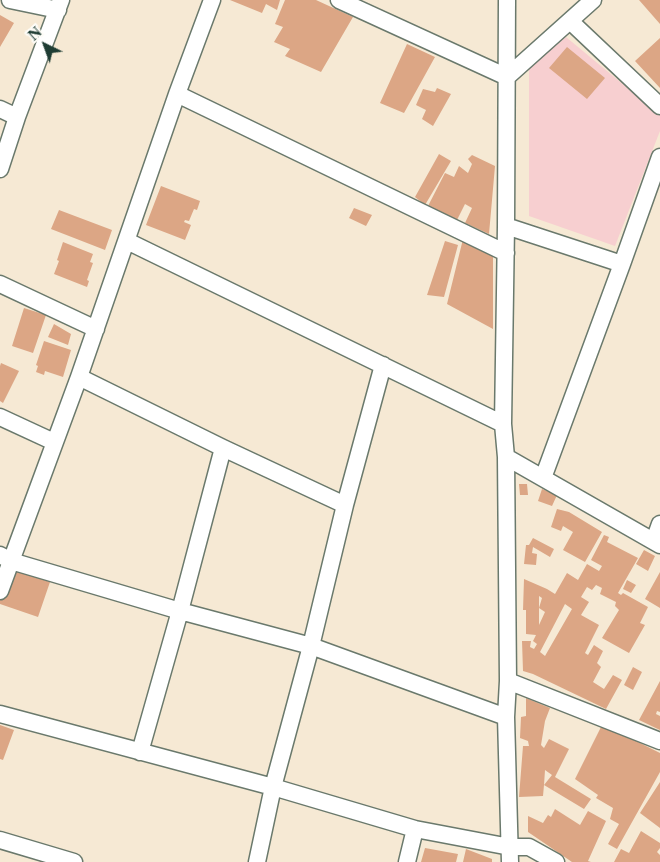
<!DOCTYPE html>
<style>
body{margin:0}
#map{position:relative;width:660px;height:862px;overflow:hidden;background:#f6e9d4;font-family:"Libre Caslon Text",serif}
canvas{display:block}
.north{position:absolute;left:20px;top:20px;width:50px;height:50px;-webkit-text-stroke:4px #fdfcf7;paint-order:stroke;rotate:318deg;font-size:14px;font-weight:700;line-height:20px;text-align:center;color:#1f3d34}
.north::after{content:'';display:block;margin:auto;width:18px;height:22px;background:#1f3d34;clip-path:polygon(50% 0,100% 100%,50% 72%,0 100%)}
</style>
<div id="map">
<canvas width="660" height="862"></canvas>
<div class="north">N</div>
</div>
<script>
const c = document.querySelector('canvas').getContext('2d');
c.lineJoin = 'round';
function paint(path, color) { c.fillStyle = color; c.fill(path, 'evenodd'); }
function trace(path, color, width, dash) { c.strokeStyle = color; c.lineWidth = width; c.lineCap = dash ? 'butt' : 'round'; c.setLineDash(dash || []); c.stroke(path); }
paint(new Path2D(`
 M566 37 660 115V131L615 246 529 216V67Z`), '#f7cfd0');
paint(new Path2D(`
 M230 0H280L277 10 266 4 262 13Z
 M285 0H316L353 17 321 72 285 56 290 49 274 42 283 27 275 24Z
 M639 0H660V24Z
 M0 15 14 23 0 47Z
 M660 38V88L635 61Z
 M407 44 435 57 404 113 380 103Z
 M567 47 605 78 587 99 549 68Z
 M437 88 451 94 433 126 422 119 426 110 416 105 423 89 435 92Z
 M439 154 451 161 425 205 415 197Z
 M472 155 495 166 489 234 465 223 472 208 465 204 457 220 428 206 445 173 454 177 459 166 468 173 472 164 468 159Z
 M161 186 200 201 197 210 194 209 189 221 185 220 184 222 191 225 185 240 146 225Z
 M354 208 372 215 366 226 349 218Z
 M59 210 112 230 105 250 51 229Z
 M463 239 493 251V329L447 304Z
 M445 241 458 245 444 297 427 295Z
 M63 242 93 254 90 262 93 263 87 280 89 281 87 287 54 274 59 261 57 260Z
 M24 308 46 315 33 353 12 346Z
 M54 324 71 334 68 345 48 337Z
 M44 341 71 350 63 377 45 371 44 375 36 372 38 366 36 365Z
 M1 363 19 371 3 403 0 401V366Z
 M519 484H527L528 495H520Z
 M542 489 557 495 552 506 538 501Z
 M557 509 569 512 602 532 585 562 563 550 573 532 563 526 561 531 551 527Z
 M604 535 609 537 607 542 638 558 618 593 621 595 623 593 648 607 640 623 645 625 629 653 602 638 619 610 615 606 616 602 600 594 602 588 596 585 592 590 587 587 581 597 589 602 581 615 599 625 585 653 588 655 594 645 603 651 597 663 601 667 593 682 604 689 613 675 622 680 606 709 533 674 523 671 522 641H531L530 647 534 649 537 644 533 641 536 635 526 634V610H523L524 579 547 589 555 594 567 573 578 580 587 564 599 571 602 566 591 560ZM539 596 542 598 539 608 545 612 539 625ZM565 604 572 609 545 656 540 652Z
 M533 538 554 549 550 557 533 547 532 553 537 554 536 565 524 564 526 545H529Z
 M644 550 655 556 648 571 636 564Z
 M9 568 50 582 38 617 0 604V594Z
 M660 572V608L645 599Z
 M627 580 636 585 631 593 623 589Z
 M633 667 642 672 633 690 624 685Z
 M660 681V712L657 711 656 714 660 716V730L639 720Z
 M526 698 550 708 545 721 541 745 544 748 549 739 569 749 555 777 591 799 584 809 544 785 543 796 519 797 523 746H529L528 741 520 738 521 717 526 716ZM545 770 552 775 544 785Z
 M0 725 14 730 3 760 0 759Z
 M601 727 628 737 660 753V772L617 849 608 844 619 824 610 819 613 808 596 798 598 795 575 779Z
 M660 782V828L640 813Z
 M555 809 580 825 588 811 606 821 588 861 591 862H572L528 832V816L543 823 548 815 551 817Z
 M641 831 660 843V848L657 852 660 855V862H614L621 849 629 853Z
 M425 848 458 854 456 862H421Z
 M466 849 492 859V862H463Z`), '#dca685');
const street = new Path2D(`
 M10 0 58 10
 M339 0 507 77 593 0
 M507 0 506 226 503 424 506 457 508 681 506 717 510 862
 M570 21 660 106
 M177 94 506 253
 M0 109 17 117
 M0 169 17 117 61 0
 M506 226 622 264
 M127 241 503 424
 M0 284 96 329
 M79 377 223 448 345 505
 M0 417 54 442
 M506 457 660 545
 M543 478 622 264 660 157
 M654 541 660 524
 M0 555 11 561 180 611 311 646 506 717
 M0 591 79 377 177 94 212 0
 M508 681 660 741
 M0 714 273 787 415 829 510 847H529L556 862
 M140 752 180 611 223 448
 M0 840 74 862
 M257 862 273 787 311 646 345 505 383 365
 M407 862 415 829`);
trace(street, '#6a796c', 19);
trace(street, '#fff', 16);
</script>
